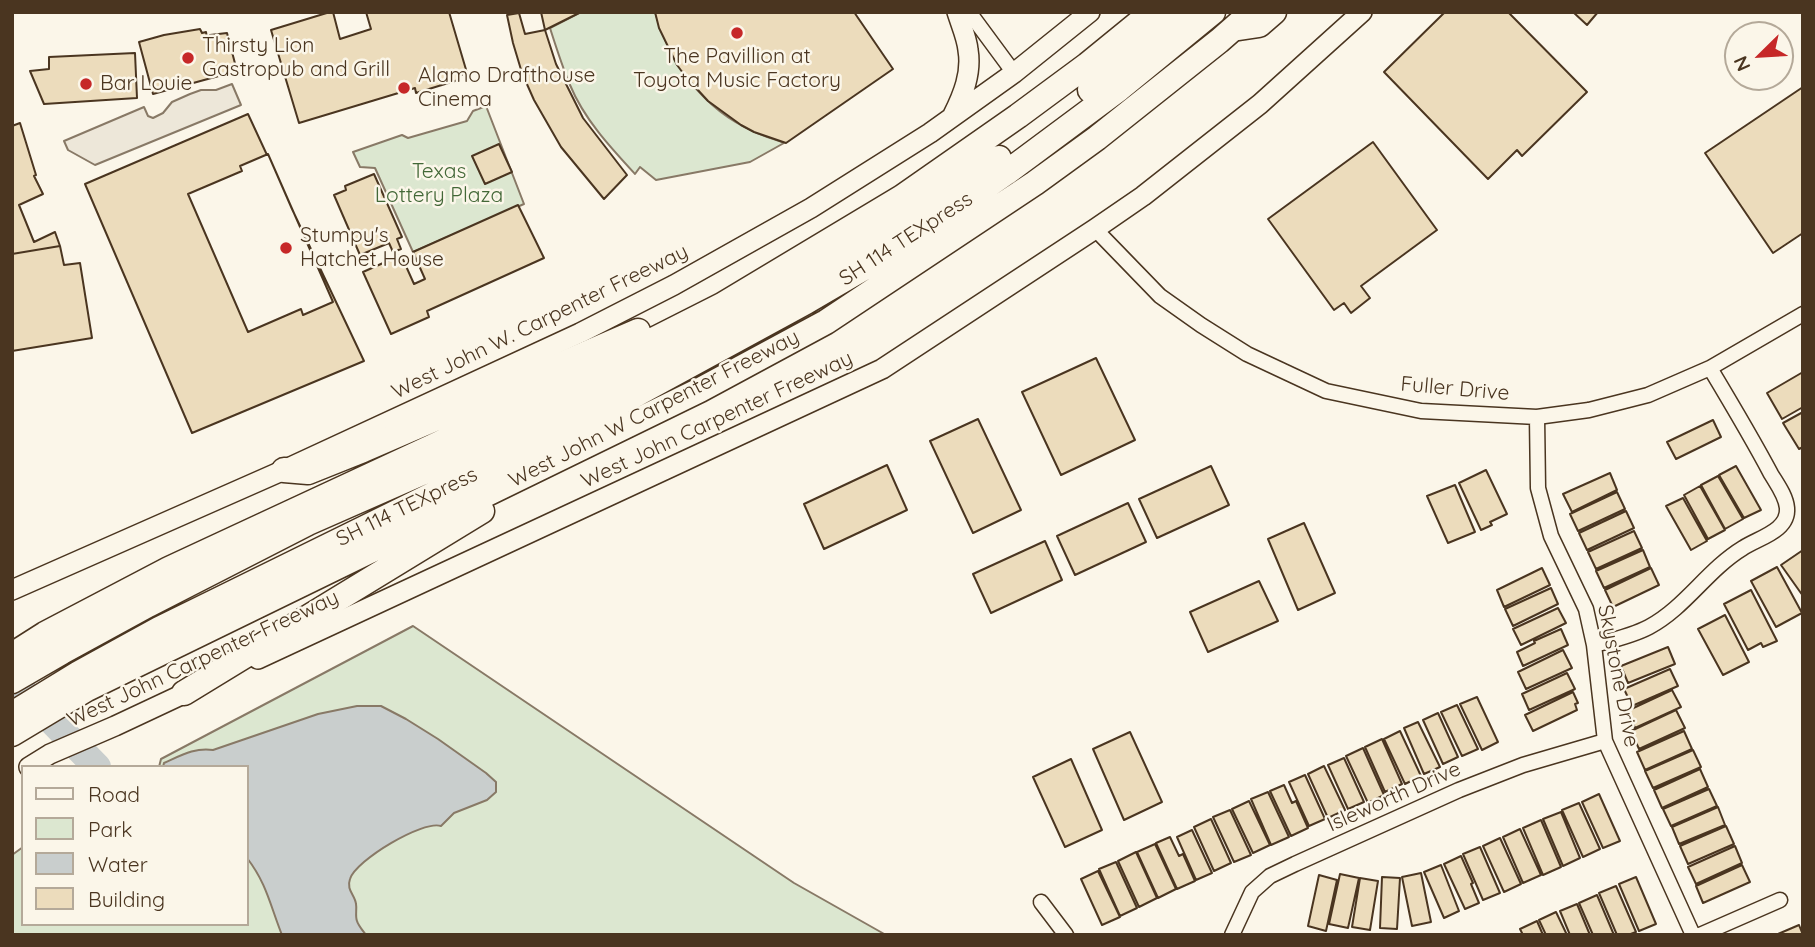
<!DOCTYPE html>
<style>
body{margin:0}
#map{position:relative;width:1815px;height:947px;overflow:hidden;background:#fbf6e9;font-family:Quicksand,sans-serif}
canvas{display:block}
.frame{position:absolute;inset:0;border:14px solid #4a3520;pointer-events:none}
.legend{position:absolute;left:21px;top:765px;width:228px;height:161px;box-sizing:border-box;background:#fbf6e9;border:2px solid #b4a999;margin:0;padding:9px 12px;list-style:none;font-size:21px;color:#4a3520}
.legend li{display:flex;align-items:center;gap:14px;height:35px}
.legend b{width:35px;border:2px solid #b4a999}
.north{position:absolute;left:1724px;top:21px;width:70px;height:70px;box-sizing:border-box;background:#fbf6e9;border:2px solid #b4a999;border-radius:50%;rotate:246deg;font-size:19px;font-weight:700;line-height:28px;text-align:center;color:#4a3520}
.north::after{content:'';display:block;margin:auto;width:24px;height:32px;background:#c62828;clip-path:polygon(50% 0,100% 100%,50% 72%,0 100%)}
</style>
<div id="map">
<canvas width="1815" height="947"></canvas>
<div class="frame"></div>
<ul class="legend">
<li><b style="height:9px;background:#fbf6e9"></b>Road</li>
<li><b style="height:19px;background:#dce7d0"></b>Park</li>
<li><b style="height:19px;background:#c9cecd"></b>Water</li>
<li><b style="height:19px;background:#ecdcbc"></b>Building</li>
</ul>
<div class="north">N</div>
</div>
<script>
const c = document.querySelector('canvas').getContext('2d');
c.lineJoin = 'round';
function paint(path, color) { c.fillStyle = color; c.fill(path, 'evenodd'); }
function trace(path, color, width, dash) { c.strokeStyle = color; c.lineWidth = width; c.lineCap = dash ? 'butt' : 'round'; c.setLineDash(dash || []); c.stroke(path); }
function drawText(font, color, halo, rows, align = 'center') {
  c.font = font + ' Quicksand,sans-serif'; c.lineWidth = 5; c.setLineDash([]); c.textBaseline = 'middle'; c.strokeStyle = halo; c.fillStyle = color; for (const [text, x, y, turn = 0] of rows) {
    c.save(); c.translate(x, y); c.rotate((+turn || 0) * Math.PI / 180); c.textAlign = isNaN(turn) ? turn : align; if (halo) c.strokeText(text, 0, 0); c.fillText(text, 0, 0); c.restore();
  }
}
const green = new Path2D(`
 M581 12H655C670 63 703 109 753 131 763 136 774 139 784 143L750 162 656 180 640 167 635 174C610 147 584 119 570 85 562 66 556 47 550 28Z
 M486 106 524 204 413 252 375 168 360 167 353 152 402 135 408 138 467 121 473 111Z
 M413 626 794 883 886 935H12V855L23 847V924H247V767H159L161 759Z`);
paint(green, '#dce7d0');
trace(green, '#887966', 2);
const parking = new Path2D(`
 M232 84 241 105 95 165 68 150 64 141 144 107 148 116 153 118 163 113 172 102 190 94 201 90H216Z`);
paint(parking, '#ede7d9');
trace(parking, '#887966', 2);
const water = new Path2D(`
 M357 706H381L406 719 438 739 486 773 496 782V792L487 800 454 813 441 826C423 820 356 860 350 879 346 890 355 895 356 904 357 909 355 916 357 921 358 925 363 931 366 935H282C270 905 267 884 247 858V767H163L164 763C180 756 195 747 213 750L318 714Z`);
paint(water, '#c9cecd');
trace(water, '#887966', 2);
trace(new Path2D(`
 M12 680 97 767`), '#c9cecd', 28);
const building = new Path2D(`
 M330 12H333L340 39 371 29 366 12H449L467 73 457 76 458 80 416 93 415 88 299 123 271 30Z
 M541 12H581L545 30Z
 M655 12H854L893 69 786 143 754 132 741 125 708 101 686 77 677 65 659 28Z
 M1445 12H1508L1587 92 1522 156 1517 150 1488 179 1384 72Z
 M1573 12H1598L1587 25Z
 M519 13 525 34 545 30 556 64 583 118 627 175 604 199 561 147 534 100 522 73 513 43 507 15Z
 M200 29 202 33 206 32 207 38 211 37 210 35 227 33 237 71 153 94 139 42 164 35Z
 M135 53 137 98 44 104 30 71 49 69V57Z
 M1803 87V233L1773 253 1705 153Z
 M248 114 267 155 268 154 292 209 364 361 192 433 85 184Z
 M20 123 36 175 34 176 43 194 19 205 34 242 55 232 60 246 12 254V126Z
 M1373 142 1437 230 1361 286 1370 298 1351 313 1344 303 1334 310 1268 219Z
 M499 144 512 172 485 184 472 156Z
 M268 154 333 302 303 315 301 309 248 332 188 194 242 171 240 166Z
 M374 174 402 237 397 239 401 249 393 252 389 243 360 255 334 195 346 190 345 186Z
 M518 205 544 258 427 311 429 317 391 334 363 272 401 255 414 284 425 279 413 252Z
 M60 246 64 265 80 263 92 338 12 351V254Z
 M1096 358 1135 440 1061 475 1022 392Z
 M1803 372V407L1782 419 1767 393Z
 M1803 412V447L1799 449 1783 423Z
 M978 419 1021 510 973 533 930 441Z
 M1713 420 1721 437 1676 459 1667 442Z
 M887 465 907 510 824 549 804 504Z
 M1211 466 1229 505 1157 538 1139 499Z
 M1736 466 1761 510 1744 518 1719 475Z
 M1486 470 1507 514 1490 522 1492 525 1481 530 1459 483Z
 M1610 473 1617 490 1572 512 1563 494Z
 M1718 476 1743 519 1725 529 1701 485Z
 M1455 485 1475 532 1448 543 1427 496Z
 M1700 486 1725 530 1708 539 1684 495Z
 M1617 492 1625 509 1578 531 1570 514Z
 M1683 498 1707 541 1691 550 1666 506Z
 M1128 503 1146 542 1075 575 1057 536Z
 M1626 511 1634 528 1587 550 1579 533Z
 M1304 523 1335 593 1298 610 1268 539Z
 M1634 531 1642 548 1596 569 1588 552Z
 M1045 541 1062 580 991 613 973 574Z
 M1643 550 1650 567 1604 588 1596 571Z
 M1803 550V596L1781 565Z
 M1777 567 1802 613 1776 627 1751 581Z
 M1542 568 1550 585 1504 607 1497 590Z
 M1651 568 1659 585 1613 607 1605 590Z
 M1259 581 1278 621 1208 652 1190 612Z
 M1551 588 1558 604 1513 626 1505 609Z
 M1751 590 1777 641 1763 647 1761 643 1748 650 1724 604Z
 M1558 608 1566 623 1521 645 1513 629Z
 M1725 615 1749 662 1723 675 1698 629Z
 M1561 629 1568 645 1523 666 1517 652 1535 643 1534 641Z
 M1668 647 1675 664 1628 683 1621 666Z
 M1563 650 1572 668 1526 689 1518 672Z
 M1670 669 1678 686 1632 706 1624 689Z
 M1567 673 1575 689 1529 710 1522 694Z
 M1672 690 1681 707 1635 728 1627 711Z
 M1573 692 1578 703 1575 704 1577 710 1533 731 1525 715Z
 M1477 697 1498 742 1482 750 1460 704Z
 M1457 705 1478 749 1462 756 1441 712Z
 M1676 710 1685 728 1639 749 1631 731Z
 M1438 713 1458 757 1443 764 1423 720Z
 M1418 722 1440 767 1424 774 1404 728Z
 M1400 731 1421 776 1405 784 1384 739Z
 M1684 731 1692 749 1645 770 1637 752Z
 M1130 732 1162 802 1124 820 1093 749Z
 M1382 739 1402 784 1385 792 1365 747Z
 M1363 748 1384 795 1368 803 1346 756Z
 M1693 750 1701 767 1653 788 1645 771Z
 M1344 758 1364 802 1348 809 1328 765Z
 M1071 759 1102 830 1065 847 1033 777Z
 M1324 766 1345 810 1328 818 1308 774Z
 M1700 769 1708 787 1662 808 1654 790Z
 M1305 775 1325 819 1309 826 1289 782Z
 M1284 785 1292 803 1296 801 1308 828 1291 836 1270 791Z
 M1709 789 1717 806 1671 826 1663 809Z
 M1268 792 1289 837 1271 845 1251 799Z
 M1599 794 1620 841 1603 848 1582 802Z
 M1249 801 1270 845 1253 853 1232 809Z
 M1579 803 1600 849 1583 857 1562 810Z
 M1718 807 1725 825 1679 844 1672 827Z
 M1230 810 1251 855 1234 862 1213 817Z
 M1561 812 1580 858 1563 866 1543 819Z
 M1211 819 1231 863 1214 871 1194 827Z
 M1541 820 1561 867 1543 875 1523 828Z
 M1726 826 1734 844 1688 864 1680 846Z
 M1520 829 1541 875 1523 883 1503 837Z
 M1192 830 1212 873 1196 880 1177 837Z
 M1170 837 1179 856 1183 854 1195 881 1177 889 1156 843Z
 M1500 838 1521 884 1504 892 1483 846Z
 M1155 844 1176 889 1158 898 1137 852Z
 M1735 846 1742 863 1696 884 1688 867Z
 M1480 847 1500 893 1483 900 1463 854Z
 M1136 852 1157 898 1139 907 1118 861Z
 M1461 856 1473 883 1471 884 1479 903 1465 909 1444 864Z
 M1116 862 1137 908 1120 916 1099 869Z
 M1441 865 1459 911 1444 918 1424 872Z
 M1742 865 1750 882 1703 903 1696 886Z
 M1098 871 1120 917 1102 925 1081 879Z
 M1421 873 1431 922 1412 926 1402 877Z
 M1340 874 1359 878 1348 928 1329 924Z
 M1319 875 1337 880 1326 931 1308 926Z
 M1382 877 1400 878 1397 929 1380 928Z
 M1636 877 1656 924 1639 931 1619 884Z
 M1360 878 1378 881 1370 930 1352 927Z
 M1616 886 1636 932 1628 935H1617L1599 893Z
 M1597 895 1614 935H1593L1579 903Z
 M1577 904 1590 935H1570L1560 911Z
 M1556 912 1567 935H1546L1539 920Z
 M1537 921 1543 935H1523L1520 929Z
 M1799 925 1803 935H1779L1778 934Z`);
paint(building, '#ecdcbc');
trace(building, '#4a3520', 2);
const street = new Path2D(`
 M969 12 1014 73
 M1095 229 1160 296 1201 325 1247 354 1326 391 1421 411 1537 417 1589 410 1648 395 1710 368 1803 314
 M1537 417 1538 488 1551 536 1586 609 1594 645 1605 741 1693 935
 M1594 645C1613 640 1632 636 1649 627 1686 607 1707 570 1743 548 1758 538 1789 531 1787 508 1786 496 1777 484 1771 474 1752 438 1731 403 1710 368
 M1041 902 1066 935
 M1232 935 1252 892 1270 876 1295 864 1459 790 1523 765 1605 741
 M1700 935 1780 900`);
const secondary = new Path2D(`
 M953 115C963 95 972 73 968 50 967 38 961 25 957 12
 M12 590 284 470 580 333 674 285 811 208 930 133 1014 73 1090 12
 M258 659 882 369 1095 229 1143 196 1260 104 1362 12
 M29 767 50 754 115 726 196 688`);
const highway = new Path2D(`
 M1239 28 1259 25 1274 12
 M1090 90 1184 12
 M284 470 308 472 363 450 638 331
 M12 655 45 634 169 569 550 392 722 305 902 197 1018 116 1087 65 1152 12
 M12 681 62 652 148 605 308 523 515 432 716 332 890 230 999 158
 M184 693 482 511
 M12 714 79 673 159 629 637 394 806 302 900 247 1006 173 1119 89 1213 12
 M12 734 87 689 700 390 826 322 1035 183 1097 138 1219 41 1252 12`);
trace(street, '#4a3520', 17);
trace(secondary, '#4a3520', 22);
trace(highway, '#4a3520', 27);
trace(street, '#fbf6e9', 14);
trace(secondary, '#fbf6e9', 19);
trace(highway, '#fbf6e9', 24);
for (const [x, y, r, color] of [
 [737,33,7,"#c62828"],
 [188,58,7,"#c62828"],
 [86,84,7,"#c62828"],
 [404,88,7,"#c62828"],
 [286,248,7,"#c62828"]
]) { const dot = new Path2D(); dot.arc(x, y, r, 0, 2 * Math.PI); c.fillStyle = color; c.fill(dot); trace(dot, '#fbf6e9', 2.5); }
drawText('21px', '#4a3520', '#fbf6e9', [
 ["Thirsty Lion",202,46],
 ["Gastropub and Grill",202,70],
 ["The Pavillion at",737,57,"center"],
 ["Toyota Music Factory",737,81,"center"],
 ["Alamo Drafthouse",418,76],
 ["Cinema",418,100],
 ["Bar Louie",100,84],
 ["Stumpy's",300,236],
 ["Hatchet House",300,260]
], 'left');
drawText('21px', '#436837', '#fbf6e9', [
 ["Texas",439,172],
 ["Lottery Plaza",439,196]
]);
drawText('21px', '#4a3520', '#fbf6e9', [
 ["SH 114 TEXpress",906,239,-33],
 ["West John W. Carpenter Freeway",540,322,-26],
 ["Fuller Drive",1455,389,5],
 ["West John W Carpenter Freeway",654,409,-27],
 ["West John Carpenter Freeway",717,420,-25],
 ["SH 114 TEXpress",407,507,-26],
 ["West John Carpenter Freeway",203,659,-25],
 ["Skystone Drive",1618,676,79],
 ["Isleworth Drive",1394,797,-24]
]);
</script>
